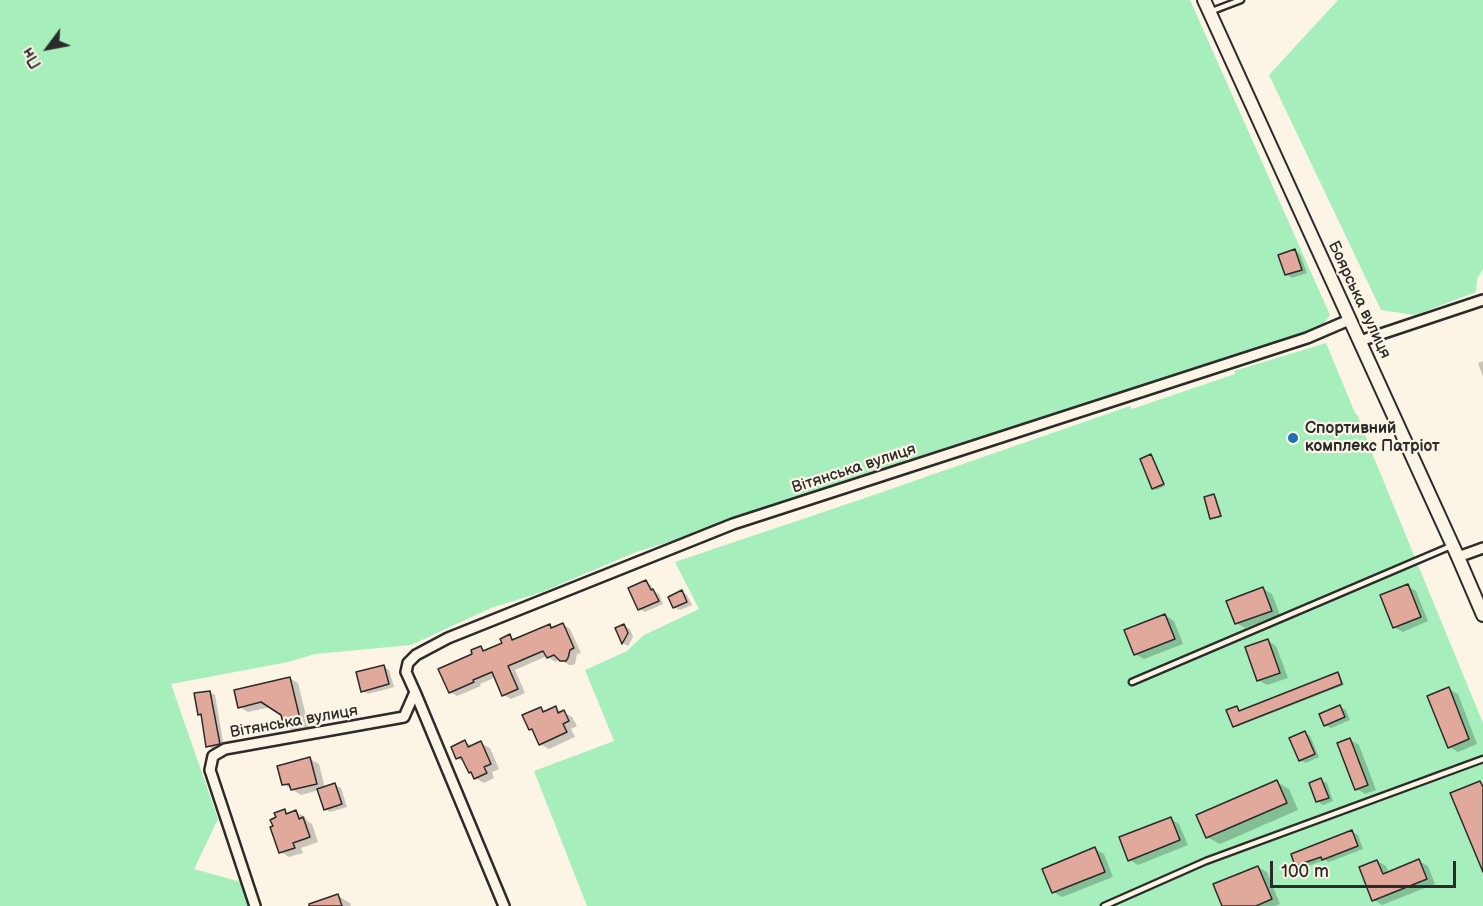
<!DOCTYPE html>
<meta charset="utf-8">
<style>
body{margin:0}
#map{position:relative;width:1483px;height:906px;overflow:hidden;background:#fcf5e5;font-family:"Balsamiq Sans",sans-serif}
canvas{display:block}
.north{position:absolute;left:18px;top:18px;width:60px;height:60px;-webkit-text-stroke:4px #fcf5e5;paint-order:stroke;rotate:238deg;font-size:16px;font-weight:700;line-height:24px;text-align:center;color:#2b2b2b}
.north::after{content:'';display:block;margin:auto;width:21px;height:27px;background:#2b2b2b;clip-path:polygon(50% 0,100% 100%,50% 72%,0 100%)}
.scale{position:absolute;left:1270px;top:861px;width:186px;height:27px;box-sizing:border-box;border:3px solid #2b2b2b;border-top:0;padding-left:8px;font-size:18px;line-height:21px;white-space:nowrap;color:#2b2b2b;-webkit-text-stroke:4px #fcf5e5;paint-order:stroke}
</style>
<div id="map">
<canvas width="1483" height="906"></canvas>
<div class="north">Пн</div>
<div class="scale">100 m</div>
</div>
<script>
const c = document.querySelector('canvas').getContext('2d');
c.lineJoin = 'round';
function paint(path, color) { c.fillStyle = color; c.fill(path, 'evenodd'); }
function trace(path, color, width, dash) { c.strokeStyle = color; c.lineWidth = width; c.lineCap = dash ? 'butt' : 'round'; c.setLineDash(dash || []); c.stroke(path); }
function drawText(font, color, halo, rows, align = 'center') {
  c.font = font + ' "Balsamiq Sans",sans-serif'; c.lineWidth = 4.5; c.setLineDash([]); c.textBaseline = 'middle'; c.strokeStyle = halo; c.fillStyle = color; for (const [text, x, y, turn = 0] of rows) {
    c.save(); c.translate(x, y); c.rotate((+turn || 0) * Math.PI / 180); c.textAlign = isNaN(turn) ? turn : align; if (halo) c.strokeText(text, 0, 0); c.fillText(text, 0, 0); c.restore();
  }
}
paint(new Path2D(`
 M0 0H1190L1330 315 1312 340 974 449 636 552 542 592 491 608 411 645 315 654 288 662 171 684 218 819 194 869 241 882 249 906H0Z
 M1338 0H1483V269L1477 279 1476 292 1415 315 1381 310 1269 75Z
 M1326 343 1355 413 1358 416 1372 453 1483 723V906H587L534 771 614 741 585 670 627 651 644 635 699 609 675 562 865 498 1130 406 1132 409 1235 374 1234 371Z`), '#a6eebb');
paint(new Path2D(`
 M1295 251 1300 254 1307 273 1292 278 1286 274Z
 M1483 361V377L1478 363Z
 M1151 455 1153 457 1165 486 1156 490 1154 488Z
 M1214 495 1216 497 1222 517 1214 519 1212 518Z
 M646 582 651 585 654 591 659 594 663 604 645 612 639 609Z
 M1407 586 1416 591 1428 621 1403 632 1394 627Z
 M1263 589 1272 594 1280 615 1245 628 1236 623Z
 M682 592 687 595 692 605 680 610 674 607Z
 M1165 615 1174 621 1183 644 1144 659 1135 654Z
 M563 624 570 629 581 653 577 654 575 664 572 665H569L560 659 555 662 547 656 515 670 525 693 511 699 503 695 496 677 480 684 481 686 457 696 450 692 481 648 487 651 504 644 510 636 516 640 550 626 554 628Z
 M624 626 630 629 633 637 628 646 623 643 617 629Z
 M1267 640 1276 646 1288 678 1267 685 1258 680Z
 M384 667 389 670 394 687 368 694 363 691Z
 M1337 674 1340 675 1344 685 1236 727 1234 726 1236 708 1240 712Z
 M289 678 298 683 309 728 294 731 285 726 282 714 271 707 248 712 240 707Z
 M1449 689 1458 694 1477 744 1458 752 1449 747Z
 M209 692 215 695 224 747 213 749 208 746 203 716 200 714Z
 M1340 707 1346 710 1350 720 1331 728 1325 725Z
 M541 708 547 712 555 708 572 717 577 726 571 729 575 737 549 749 540 744 535 732 530 729Z
 M1305 733 1310 736 1319 757 1306 763 1300 760Z
 M1350 740 1359 745 1376 790 1365 794 1357 789Z
 M465 742 473 746 481 743 490 748 499 769 492 772 494 778 484 783 475 778 473 774 470 772 465 762 457 758Z
 M310 759 319 764 325 788 335 785 341 788 347 807 330 812 325 809 319 790 301 795 283 784Z
 M1321 780 1327 783 1333 801 1323 805 1317 801Z
 M1277 782 1289 789 1298 810 1220 844 1207 837Z
 M285 811 290 814 296 812 305 817 307 821 312 824 318 842 301 848 303 853 289 857 281 852 275 827Z
 M1171 819 1179 824 1188 845 1138 865 1130 860Z
 M1352 832 1358 835 1363 849 1329 862 1325 860 1302 868 1297 865Z
 M1095 849 1104 854 1113 877 1062 897 1053 892Z
 M1377 861 1386 866 1389 873 1419 861 1428 866 1435 884 1382 905 1374 900Z
 M1258 867 1267 872 1280 904 1275 906H1224Z
 M338 896 350 903 351 906H318Z`), '#0003');
const building = new Path2D(`
 M1295 249 1302 270 1285 275 1278 255Z
 M1151 454 1164 484 1152 489 1140 459Z
 M1214 494 1221 516 1210 519 1204 497Z
 M646 580 651 590 653 589 659 601 638 610 628 588Z
 M1408 584 1421 617 1393 628 1380 595Z
 M1263 587 1272 611 1235 624 1226 601Z
 M682 590 687 602 673 608 668 597Z
 M1165 614 1175 639 1134 655 1124 630Z
 M563 623 574 648 570 650 568 658 566 661H560L554 655 547 658 543 651 508 666 518 689 502 696 492 672 473 680 474 682 449 693 438 669 472 654 471 650 481 646 483 651 502 643 500 639 510 634 512 640 550 624 551 628Z
 M624 624 628 633 622 644 615 628Z
 M1268 639 1280 673 1257 681 1245 647Z
 M384 665 389 684 361 692 356 672Z
 M1338 672 1342 684 1233 727 1226 710 1237 706 1239 711Z
 M290 677 301 723 284 727 281 715 261 702 238 708 234 690Z
 M1449 687 1469 739 1448 748 1427 696Z
 M210 691 220 744 206 747 201 714 198 715 194 693Z
 M1340 705 1345 717 1324 726 1319 714Z
 M556 706 558 713 564 710 569 721 563 724 567 732 539 745 532 729 529 730 522 715 541 707 543 712Z
 M1305 731 1315 754 1299 761 1289 738Z
 M1350 738 1368 785 1355 790 1337 743Z
 M465 740 468 747 481 741 491 764 484 767 487 773 474 779 471 772 469 773 461 757 456 759 451 747Z
 M310 757 317 784 291 790 289 784 282 785 277 766Z
 M1321 778 1329 798 1316 802 1309 783Z
 M1277 780 1287 803 1206 838 1196 815Z
 M1480 781 1483 787V872L1450 793Z
 M335 783 342 804 324 810 317 789Z
 M285 809 286 814 296 810 299 819 303 817 310 837 293 843 295 848 279 853 270 827 273 826 270 820 276 817 274 813Z
 M1171 817 1180 840 1128 861 1119 837Z
 M1352 830 1358 846 1322 860 1321 857 1295 866 1291 854Z
 M1095 847 1105 872 1052 893 1042 869Z
 M1419 859 1427 879 1372 901 1359 867 1377 860 1383 874Z
 M1258 866 1272 899 1256 906H1222L1213 884Z
 M338 894 342 906H309V904Z`);
paint(building, '#e1a89c');
trace(building, '#2b2b2b', 1.5);
const service = new Path2D(`
 M1212 11 1241 0
 M1132 682 1451 546
 M1104 906 1206 861 1483 759`);
const minor = new Path2D(`
 M1360 341 1483 300
 M1458 557 1483 548
 M415 692 504 906
 M255 906 210 770 213 756 225 749 404 717 415 692 406 672 408 663 416 655 448 638 733 524 1307 338 1349 320`);
const tertiary = new Path2D(`
 M1204 0 1458 557 1483 615`);
trace(service, '#2b2b2b', 9);
trace(minor, '#2b2b2b', 14);
trace(tertiary, '#2b2b2b', 16);
trace(service, '#fcf5e5', 4.5);
trace(minor, '#fcf5e5', 9);
trace(tertiary, '#fcf5e5', 12);
for (const [x, y, r, color] of [
 [1293,438,6,"#1f6fb2"]
]) { const dot = new Path2D(); dot.arc(x, y, r, 0, 2 * Math.PI); c.fillStyle = color; c.fill(dot); trace(dot, '#fcf5e5', 2); }
drawText('16px', '#2b2b2b', '#fcf5e5', [
 ["Боярська вулиця",1359,300,65],
 ["Вітянська вулиця",854,469,-18],
 ["Вітянська вулиця",294,722,-10]
]);
drawText('bold 16px', '#2b2b2b', '#fcf5e5', [
 ["Спортивний",1305,429],
 ["комплекс Патріот",1305,447]
], 'left');
</script>
